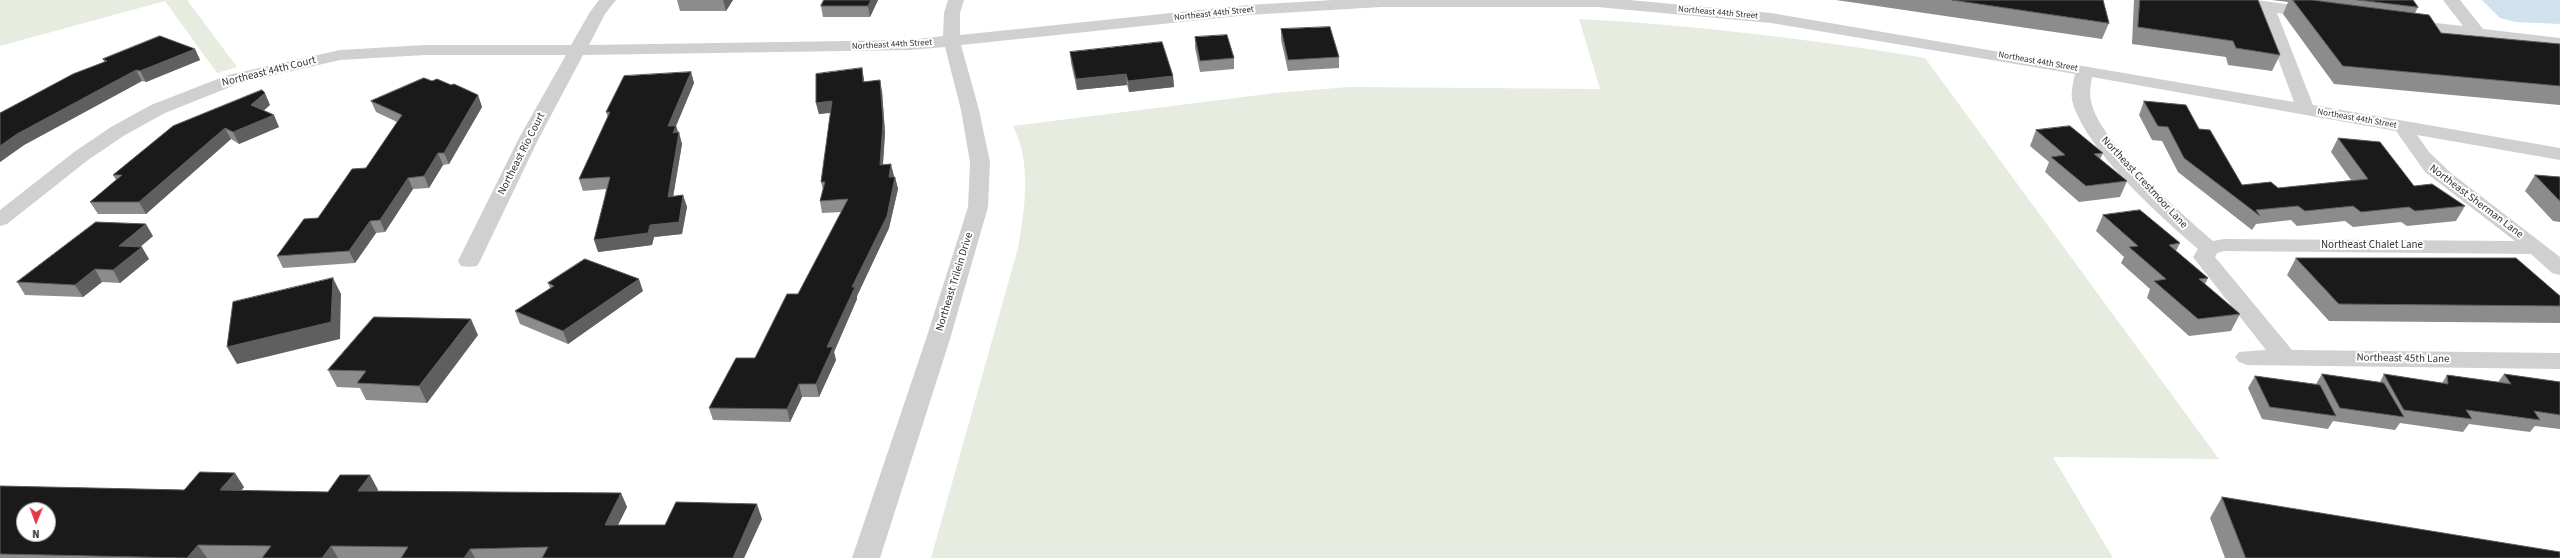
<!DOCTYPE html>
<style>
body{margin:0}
#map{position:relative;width:2560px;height:558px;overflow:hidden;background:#fff;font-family:"Source Sans 3",sans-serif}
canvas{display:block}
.north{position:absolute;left:16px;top:502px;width:40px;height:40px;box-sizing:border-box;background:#fff;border:1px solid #adadad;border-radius:50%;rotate:181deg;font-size:11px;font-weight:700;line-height:16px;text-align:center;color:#333}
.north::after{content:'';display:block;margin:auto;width:14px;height:18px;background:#e63946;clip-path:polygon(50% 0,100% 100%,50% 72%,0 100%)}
</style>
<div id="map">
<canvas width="2560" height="558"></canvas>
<div class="north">N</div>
</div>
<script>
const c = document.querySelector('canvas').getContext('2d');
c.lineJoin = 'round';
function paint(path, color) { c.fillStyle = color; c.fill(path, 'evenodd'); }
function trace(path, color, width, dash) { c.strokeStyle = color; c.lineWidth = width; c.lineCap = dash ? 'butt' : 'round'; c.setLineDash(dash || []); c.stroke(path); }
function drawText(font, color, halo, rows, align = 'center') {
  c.font = font + ' "Source Sans 3",sans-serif'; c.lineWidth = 4; c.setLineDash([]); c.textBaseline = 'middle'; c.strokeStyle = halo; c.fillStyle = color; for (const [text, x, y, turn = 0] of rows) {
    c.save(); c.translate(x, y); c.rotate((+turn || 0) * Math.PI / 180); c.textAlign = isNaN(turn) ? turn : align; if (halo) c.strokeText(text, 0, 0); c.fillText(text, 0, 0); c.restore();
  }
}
paint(new Path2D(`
 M0 0H187L237 67 217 73 165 1 0 46Z
 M1579 19C1695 25 1810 39 1925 58L2219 459 2053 457 2113 558H931L1018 248C1025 207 1032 164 1013 126L1275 93 1349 87 1600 89Z`), '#e6ecdf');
paint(new Path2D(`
 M2482 0H2560V24L2515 22 2500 18Z`), '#cfe2ee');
paint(new Path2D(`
 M599 0H616L605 14 589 45 910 40 943 36 944 13 948 0H964L960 13V35L1248 5 1333 0H1629L1771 13 2294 102 2260 10 2220 5 2212 0H2256L2315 8 2323 13 2321 17 2315 18 2277 13 2313 105 2560 148V160L2417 135 2429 152 2451 173 2560 257V275L2552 273 2531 254 2224 251 2217 253 2215 257 2292 350 2560 353V369L2247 365 2239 362 2235 357 2239 352 2266 350 2193 257 2198 249C2159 215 2089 153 2073 104 2070 95 2073 83 2075 74L1771 23 1597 7H1381L1248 15 961 45 979 110 990 162 988 207 950 339 880 558H852L926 339 968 207 970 162 961 110 945 47 910 50 583 55 539 138 480 261 477 266 469 267 461 266 458 261 519 138 566 55H425L340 60 240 83 165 113 125 135 88 160 7 224 0 226V210L74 152 111 127 151 105 228 75 340 50 425 45H571L590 12ZM2092 77 2396 131 2425 172 2515 241 2224 239 2213 241C2181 213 2099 142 2091 101 2089 94 2091 85 2092 77Z
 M2443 0H2460L2483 29 2560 38V48L2408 30 2400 25 2408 20 2463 26Z`), '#d0d0d0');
paint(new Path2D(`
 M677 0H733L726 11H680Z
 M824 0H878L870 17H823L821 6Z
 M1836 0H2103L2109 23 2102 39Z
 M2134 0H2258L2280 55 2272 71 2228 65 2226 57 2132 44Z
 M2272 0H2413L2418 7 2415 13 2441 33 2560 44V105L2334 84 2283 14 2288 2Z
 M1281 29 1339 57V68L1288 71 1281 40Z
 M1195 37 1234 58V69L1200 72 1195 48Z
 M195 49 200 60 146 82 142 81 24 145 0 162V113L104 62 103 59Z
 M1070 52 1173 76 1174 87 1129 92 1127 85 1077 90 1071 63Z
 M862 68 864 82 882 91 885 133 883 165 894 176 893 177H895L898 189 889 228 857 296V299L834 352 836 360 819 397H802L790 422 713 420 709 408 755 358 798 294 842 212 822 213 820 201 823 190 821 182 831 113 819 114 816 103Z
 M691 72 694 83 676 126 682 144 673 197 683 195 687 207 682 234 654 237 652 245 598 252 606 189 583 191 579 179 608 117 606 112Z
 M432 81 451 85 478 95 482 107 449 164 443 165 429 188 413 189 385 232 376 233 355 263 283 268 277 256 318 218 366 168 397 122 376 112 371 101Z
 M2144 101 2199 129 2242 185 2278 188 2351 180 2331 152 2338 138 2414 186 2465 206 2456 221 2407 226 2401 222 2353 227 2345 221 2297 226 2291 220 2256 224 2252 230 2178 172 2162 141 2152 140 2139 115Z
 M270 105 263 111 279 127 239 144 231 139 146 214H98L90 202 116 180 113 175Z
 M2036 130 2103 153 2100 159 2127 181 2120 197 2079 202 2045 172 2049 162 2030 146Z
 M2535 175 2560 177V222L2553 221 2525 191Z
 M2103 215 2180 243 2176 251 2208 278 2205 284 2240 314 2231 331 2189 336 2147 298 2150 289 2121 263 2124 257 2096 231Z
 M153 236 140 247 149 259 120 283 102 282 83 297 25 295 17 282Z
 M2296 258 2560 296V323L2329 321 2287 275Z
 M548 283 643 291 568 344 520 324 515 311 550 288Z
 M478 335 427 403 366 400 360 388 337 387 328 370Z
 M2322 374 2380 382 2384 374 2442 383 2447 375 2498 382 2504 374 2560 382V429L2535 426 2530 432 2469 424 2463 432 2400 423 2395 430 2333 421 2328 429 2262 419 2248 388 2255 376 2316 384Z
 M370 475 378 490 377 491 621 493 627 507 618 525H665L762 519 744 558H0V486L184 490 244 487 241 491 328 492Z
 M2222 497 2560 558H2225L2210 518Z`), '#8c8c8c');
paint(new Path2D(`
 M723 0H733L726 11Z
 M871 0H878L870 17 868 6Z
 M195 49 200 60 146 82 140 71Z
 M862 68 864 79 865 93 863 82Z
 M136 70 142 81 24 145 0 162V146L17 134Z
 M691 72 694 83 676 126 679 135V132L682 144 671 209 668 197V126Z
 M1126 74 1127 85 1077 90 1076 79Z
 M1173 76 1174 87 1129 92 1128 81Z
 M880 80 882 91 885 133 882 176 880 165Z
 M265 93 270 105 256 117 251 105Z
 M478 95 482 107 449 164 444 153Z
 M832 101 835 112 819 114 816 103Z
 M274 115 279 127 239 144 233 132Z
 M225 128 231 139 146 214 139 202Z
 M438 153 443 165 429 188 424 176Z
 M891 164 894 176 891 189 889 177Z
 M895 177 898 189 889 228 857 296V299L834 352 836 360 819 397 816 384 827 347 852 287Z
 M408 178 413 189 385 232 380 220Z
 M683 195 687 207 682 234 654 237 652 245 598 252 594 240 650 225Z
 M370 221 376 233 355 263 349 251Z
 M146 224 153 236 127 258 119 246Z
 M142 247 149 259 120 283 113 270Z
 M95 269 102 282 83 297 75 285Z
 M333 278 341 294 340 339 237 364 227 347Z
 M639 279 643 291 568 344 563 331Z
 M471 319 478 335 427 403 419 386Z
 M799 384 802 397 790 422 787 409Z
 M235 473 244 487 229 505 220 490Z
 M370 475 378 490 366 506 358 491Z
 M621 493 627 507 611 539 605 525Z
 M757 504 762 519 744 558H733Z
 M198 545 207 558H187Z
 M331 546 338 558H322Z
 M470 549 475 558H464Z`), '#5f5f5f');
const building = new Path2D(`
 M824 0H871L868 6H821Z
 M1952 0H2103L2109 23Z
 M2140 0H2258L2280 55 2236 48 2233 41 2138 27Z
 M2293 0H2312L2429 15 2441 33 2560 44V86L2343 66Z
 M2358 0H2413L2418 7Z
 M1330 27 1339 57 1288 60 1281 29Z
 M1227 35 1234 58 1200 61 1195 37Z
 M160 36 195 49 140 71 136 70 17 134 0 146V113L73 74 107 61 103 59Z
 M1162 42 1173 76 1128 81 1126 74 1076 79 1070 52Z
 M862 68 863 82 880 80 883 122 880 165 891 164 889 177H895L887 216 852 287H855L827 347H833L816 384H799L787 409 709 408 736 358H755L787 294H798L848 199 820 201 825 182H821L832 101 816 103V74Z
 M691 72 668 126H676L673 133 679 132 668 197 683 195 679 222 650 225 648 233 594 240 610 177 579 179 610 112H606L624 76Z
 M424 78 432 81 437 79 451 85 454 84 478 95 444 153H438L424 176 408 178 380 220 370 221 349 251 277 256 304 219 318 218 352 169 366 168 402 115 371 101Z
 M262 90 265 93 251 105 274 115 233 132 225 128 139 202H90L122 175H113L173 126Z
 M2144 101 2186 105 2199 129 2210 130 2242 185 2271 182 2278 188 2368 179 2338 138 2380 142 2414 186 2432 184 2465 206 2415 211 2409 207 2361 212 2353 206 2305 211 2298 206 2256 210 2260 216 2184 158 2168 127 2158 126Z
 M2070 126 2103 153 2094 154 2127 181 2086 186 2051 157 2065 155 2036 130Z
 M2535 175 2560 177V201Z
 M2140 210 2180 243 2169 245 2208 278 2199 279 2240 314 2198 319 2154 281 2166 279 2129 247 2138 246 2103 215Z
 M96 222 146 224 119 246 142 247 113 270 95 269 75 285 17 282Z
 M2296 258H2516L2560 296V306L2339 304Z
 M585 259 639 279 563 331 515 311 554 286 548 283Z
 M333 278 331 322 227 347 233 302Z
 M374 317 471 319 419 386 357 383 366 371 328 370Z
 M2322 374 2384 383 2404 417 2340 408Z
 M2384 374 2448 384 2447 375 2511 384 2504 374 2560 382V415L2534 411 2540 420 2466 410 2472 419 2404 410Z
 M2255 376 2320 385 2336 416 2270 407Z
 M200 472 235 473 220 490 328 492 340 475H370L358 491 621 493 605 525H665L676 502 757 504 733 558H542L548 547 470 549 464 558H401L408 547 331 546 322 558H262L271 546 198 545 187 558 0 554V486L184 490ZM24 510H48V534H24Z
 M2222 497 2560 552V558H2246Z`);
paint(building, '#1a1a1a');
trace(building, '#5f5f5f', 1);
drawText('9px', '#333', '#fff', [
 ["Northeast 44th Street",1718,13,5],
 ["Northeast 44th Street",1214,14,-6],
 ["Northeast 44th Street",892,45,-3],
 ["Northeast 44th Street",2038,62,10],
 ["Northeast 44th Street",2357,119,10]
]);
drawText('11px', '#333', '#fff', [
 ["Northeast 44th Court",269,72,-14],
 ["Northeast Rio Court",522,154,-63],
 ["Northeast Crestmoor Lane",2144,183,47],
 ["Northeast Sherman Lane",2476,202,37],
 ["Northeast Chalet Lane",2372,246],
 ["Northeast Trilein Drive",955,282,-73],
 ["Northeast 45th Lane",2403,359,1]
]);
</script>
